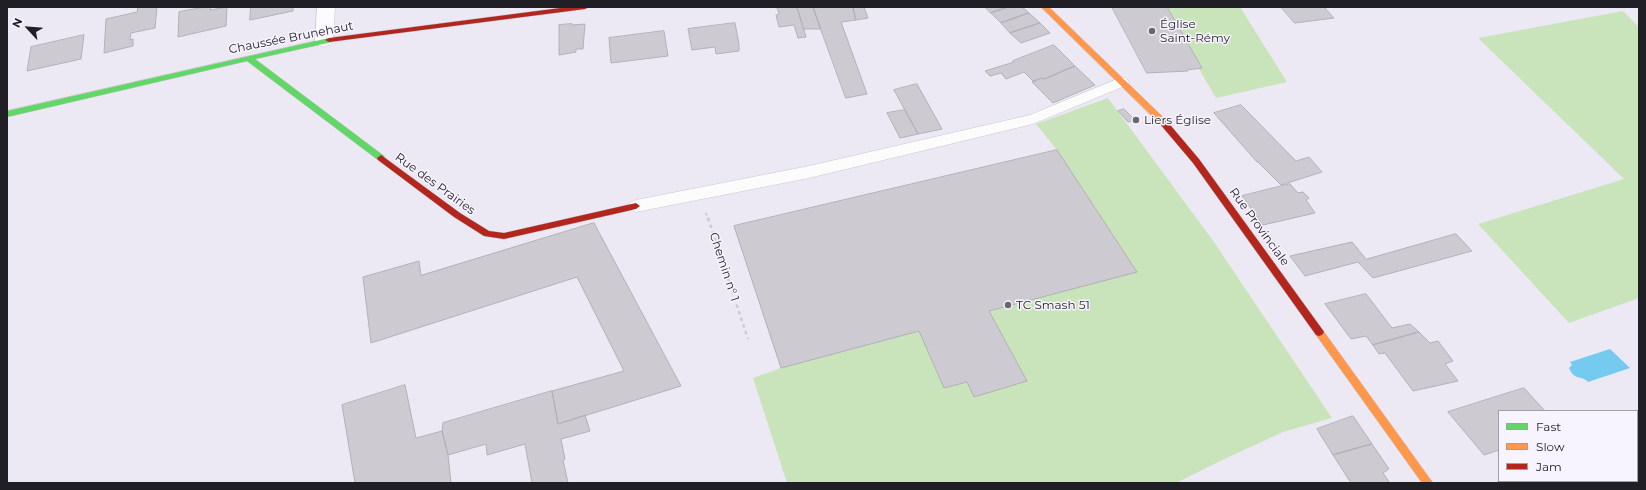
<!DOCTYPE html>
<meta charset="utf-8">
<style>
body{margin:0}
#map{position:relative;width:1646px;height:490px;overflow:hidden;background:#ece9f4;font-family:Montserrat,sans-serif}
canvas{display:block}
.frame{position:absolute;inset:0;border:8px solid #211f26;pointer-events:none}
.legend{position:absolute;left:1498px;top:410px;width:140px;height:72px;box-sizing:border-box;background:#f7f3ff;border:1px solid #a19ea8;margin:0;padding:5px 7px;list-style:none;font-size:12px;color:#211f26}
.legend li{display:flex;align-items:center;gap:8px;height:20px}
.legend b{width:20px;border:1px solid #a19ea8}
.north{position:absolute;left:8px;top:8px;width:40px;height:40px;-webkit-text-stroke:3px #f7f3ff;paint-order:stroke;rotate:296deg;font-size:11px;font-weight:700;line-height:16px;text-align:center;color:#211f26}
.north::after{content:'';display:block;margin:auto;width:14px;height:18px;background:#211f26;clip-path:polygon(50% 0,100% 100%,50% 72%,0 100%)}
</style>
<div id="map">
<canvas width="1646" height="490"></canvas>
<div class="frame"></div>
<ul class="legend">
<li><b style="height:5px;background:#63d668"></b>Fast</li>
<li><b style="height:5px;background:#ff974d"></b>Slow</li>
<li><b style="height:5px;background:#b3261e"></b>Jam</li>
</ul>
<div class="north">N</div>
</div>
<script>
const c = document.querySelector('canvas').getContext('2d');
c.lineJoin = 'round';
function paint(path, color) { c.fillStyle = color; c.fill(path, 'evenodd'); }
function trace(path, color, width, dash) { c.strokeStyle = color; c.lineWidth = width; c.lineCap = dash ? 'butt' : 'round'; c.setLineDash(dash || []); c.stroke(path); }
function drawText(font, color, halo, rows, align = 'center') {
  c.font = font + ' Montserrat,sans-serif'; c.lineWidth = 3; c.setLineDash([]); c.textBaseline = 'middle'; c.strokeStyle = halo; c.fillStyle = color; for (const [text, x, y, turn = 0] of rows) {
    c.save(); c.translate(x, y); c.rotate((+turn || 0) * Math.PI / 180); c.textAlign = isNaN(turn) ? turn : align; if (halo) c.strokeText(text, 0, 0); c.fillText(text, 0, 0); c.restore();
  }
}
paint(new Path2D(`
 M1167 7H1240L1287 82 1216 98 1199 69 1201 68Z
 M1623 11 1639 27V298L1569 323 1478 224 1624 179 1478 38Z
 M1108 98 1214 242 1332 418 1283 432 1218 462 1176 483H787L753 378 781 368 734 226 1057 150 1036 124Z`), '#c9e4ba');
paint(new Path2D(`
 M1610 349 1630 368 1588 382C1582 375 1574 381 1569 368L1572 365 1570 362Z`), '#74caef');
const building = new Path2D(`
 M138 7H157L155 28 131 33 130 40 133 39V46L104 53 106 19 137 12Z
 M205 7H211L210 10 227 7 226 26 178 37 179 12Z
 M251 7H293V11L250 20Z
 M777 7H797L806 37 798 38 794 25 779 27 776 15 779 14Z
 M797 7H813L821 29H804Z
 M813 7H853L856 20 841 22 867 94 846 98Z
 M853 7H864L868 18 856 20Z
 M985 7H1008L991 13Z
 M1008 7H1022L1029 13 1001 23 991 13Z
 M1112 7H1167L1202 68 1187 70 1188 71 1147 73Z
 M1281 7H1324L1334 18 1295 23Z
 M1029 13 1040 23 1010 33 1001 23Z
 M735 23 739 44V51L716 54 715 47 692 50 688 29Z
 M1040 23 1050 33 1021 43 1010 33Z
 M572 24V25L585 24 583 49H576V52L559 55V25Z
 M664 31 668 56 611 63 609 38Z
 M84 35 81 59 27 71 31 47Z
 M1054 45 1075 66 1044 79 1042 78 1033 81 1024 72 1006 79 1001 73 990 76 985 71 1014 62 1013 61Z
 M1075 66 1095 85 1053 103 1032 82 1042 78 1044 79Z
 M917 84 942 129 918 134 894 90Z
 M1241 105 1296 161 1309 157 1322 172 1281 185 1258 162H1257L1214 113Z
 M1124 109 1135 120 1128 122 1118 111Z
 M905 110 918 134 900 138 887 113Z
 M1057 150 1137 272 989 311 1027 381 974 397 967 382 944 388 919 331 781 368 734 226Z
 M1290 184 1298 193 1303 192 1309 198 1306 200 1315 213 1263 225 1242 196Z
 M594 223 681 386 558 424 552 391 624 371 577 277 371 343 363 277 419 261 421 275Z
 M1456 234 1472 251 1373 278 1358 262 1305 276 1290 256 1352 242 1366 259Z
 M1366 294 1392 328 1410 324 1419 332 1373 345 1366 336 1351 339 1325 304Z
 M1419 332 1430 343 1438 341 1453 361 1445 364 1458 381 1413 391 1385 353 1379 354 1373 345Z
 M405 385 416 438 442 431 448 455 451 483H355L342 405Z
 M1524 388 1545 411H1499V450L1484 455 1448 412Z
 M552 391 558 424 585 415 590 431 561 439 565 459 563 460 568 483H532L525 444 487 455 486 444 448 455 442 431 443 423Z
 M1353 416 1372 444 1333 455 1317 429Z
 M1372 444 1389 469 1383 473 1390 483H1351L1333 455Z
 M1500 481H1583L1585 483H1496Z`);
paint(building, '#cdcad2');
trace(building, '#b2b0b8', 1);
const lane = new Path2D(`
 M1122 77 1127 79 1129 82 1127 85 1033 124 809 178 636 212 631 210 628 206 631 202 636 200 809 166 1030 115Z`);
const street = new Path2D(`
 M317 7H335L333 41 330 45 324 47 318 45 315 41Z`);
const fast = new Path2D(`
 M329 38 333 40 332 42 255 59 384 156 385 158 384 160H378L247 61 7 117V111Z`);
const slow = new Path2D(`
 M1041 7H1049L1166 120 1167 122 1166 124H1160Z
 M1319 328 1322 329 1433 483H1422L1316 335 1314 332 1316 329Z`);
const jam = new Path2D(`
 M568 7H589L585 9 329 42 325 40 329 38Z
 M1163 119 1166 120 1199 159 1322 329 1324 332 1322 335 1319 336 1316 335 1193 163 1160 124 1159 122 1160 120Z
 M381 155 460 213 489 231 504 233 636 203 640 206 636 209 504 239 484 236 454 217 378 160 377 158Z`);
trace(lane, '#c8c6cd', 1);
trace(street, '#c8c6cd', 1);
trace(fast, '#c8c6cd', 1);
trace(slow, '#c8c6cd', 1);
trace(jam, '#c8c6cd', 1);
trace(new Path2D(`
 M706 213 708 219`), '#cccbce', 2, [2.5, 2.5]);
trace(new Path2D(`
 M708 218 748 339`), '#cccbce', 2.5, [3.5, 3.5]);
paint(lane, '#fcfcfd');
paint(street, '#fcfcfd');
paint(fast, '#63d668');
paint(slow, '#ff974d');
paint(jam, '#b3261e');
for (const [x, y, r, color] of [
 [1152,31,4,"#68666e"],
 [1136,120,4,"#68666e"],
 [1008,305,4,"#68666e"]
]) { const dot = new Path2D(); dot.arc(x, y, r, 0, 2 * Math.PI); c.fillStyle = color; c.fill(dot); trace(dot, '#f7f3ff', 1.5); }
drawText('12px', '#211f26', '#f7f3ff', [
 ["Église",1160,24],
 ["Saint-Rémy",1160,38],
 ["Liers Église",1144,120],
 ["TC Smash 51",1016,305]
], 'left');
drawText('12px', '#211f26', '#f7f3ff', [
 ["Chaussée Brunehaut",291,38,-11],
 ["Rue des Prairies",435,184,36],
 ["Rue Provinciale",1259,227,54],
 ["Chemin n° 1",724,267,72]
]);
</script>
